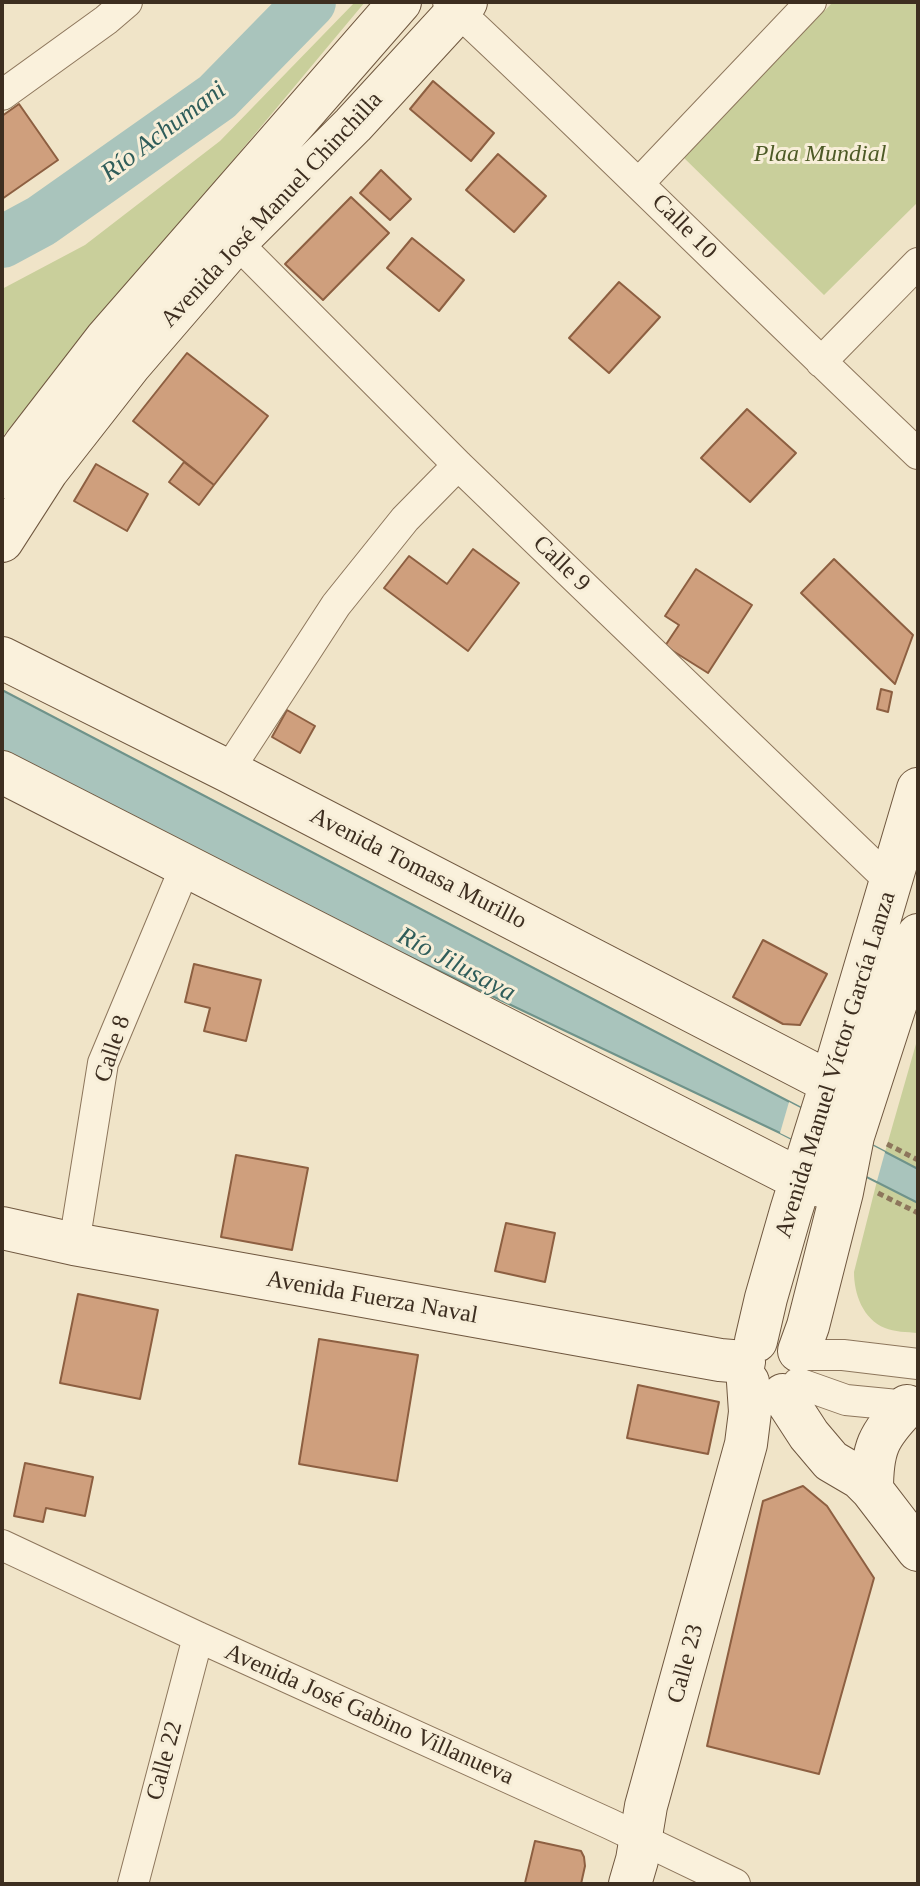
<!DOCTYPE html>
<meta charset="utf-8">
<style>
body{margin:0}
#map{position:relative;width:920px;height:1886px;overflow:hidden;background:#f0e4c8;font-family:Georgia,serif}
canvas{display:block}
.frame{position:absolute;inset:0;border:4px solid #3d2e20;pointer-events:none}
</style>
<div id="map">
<canvas width="920" height="1886"></canvas>
<div class="frame"></div>
</div>
<script>
const c = document.querySelector('canvas').getContext('2d');
c.lineJoin = 'round';
function paint(path, color) { c.fillStyle = color; c.fill(path, 'evenodd'); }
function trace(path, color, width, dash) { c.strokeStyle = color; c.lineWidth = width; c.lineCap = dash ? 'butt' : 'round'; c.setLineDash(dash || []); c.stroke(path); }
function drawText(font, color, halo, rows, align = 'center') {
  c.font = font + ' Georgia,serif'; c.lineWidth = 6; c.setLineDash([]); c.textBaseline = 'middle'; c.strokeStyle = halo; c.fillStyle = color; for (const [text, x, y, turn = 0] of rows) {
    c.save(); c.translate(x, y); c.rotate((+turn || 0) * Math.PI / 180); c.textAlign = isNaN(turn) ? turn : align; if (halo) c.strokeText(text, 0, 0); c.fillText(text, 0, 0); c.restore();
  }
}
paint(new Path2D(`
 M355 2H365L2 437V289L85 245 220 141Z
 M833 2H918V202L824 295 682 156Z
 M918 1037V1169L885 1152Z
 M877 1181 918 1203V1333C907 1332 894 1332 885 1328 863 1319 854 1294 854 1272Z`), '#c9cf9b');
const water = new Path2D(`
 M2 690 918 1169V1203L780 1133 2 763Z`);
paint(water, '#a9c4bc');
trace(water, '#6f938a', 2);
paint(new Path2D(`
 M789 1102 885 1152 877 1181 780 1133Z`), '#f0e4c8');
trace(new Path2D(`
 M2 242 41 221 217 97 310 2`), '#a9c4bc', 52);
const building = new Path2D(`
 M433 81 494 133 471 161 410 109Z
 M19 104 58 160 2 199V116Z
 M498 154 546 196 514 232 466 190Z
 M381 170 411 199 390 220 360 193Z
 M351 197 389 233 323 300 285 264Z
 M412 238 464 280 439 311 387 268Z
 M619 282 660 317 609 373 569 338Z
 M187 353 268 416 214 485 133 421Z
 M747 409 796 453 750 502 701 458Z
 M184 462 214 485 199 505 169 482Z
 M96 464 148 494 127 531 74 501Z
 M473 549 519 583 468 651 384 588 409 556 447 584Z
 M834 559 913 635 895 684 801 593Z
 M696 569 752 605 708 673 665 646 679 625 665 616Z
 M881 689 892 692 888 712 877 709Z
 M287 710 315 726 300 753 272 737Z
 M763 940 827 974 800 1025 783 1024 733 997Z
 M194 964 261 980 246 1041 204 1031 210 1008 185 1002Z
 M236 1155 308 1168 292 1250 221 1237Z
 M506 1223 555 1233 545 1282 495 1271Z
 M78 1294 158 1310 140 1399 60 1383Z
 M319 1339 418 1355 397 1481 299 1464Z
 M638 1385 719 1402 708 1454 627 1438Z
 M25 1463 93 1477 85 1516 46 1508 43 1522 14 1516Z
 M803 1486 827 1506 874 1578 819 1774 707 1746 763 1501Z
 M535 1841 581 1851 584 1857 585 1866 581 1884 525 1883Z`);
paint(building, '#cf9f7d');
trace(building, '#8d5f41', 2);
const street = new Path2D(`
 M448 2C607 150 760 305 918 454
 M2 95 106 20 127 2
 M639 183 811 2
 M236 242 458 465 891 882
 M821 362 918 263
 M228 771 336 605 405 519 458 465
 M74 1244 103 1063 186 865
 M801 1355H843L918 1364
 M798 1383 846 1400 918 1407
 M2 1545 198 1637 610 1824 735 1884
 M133 1884 198 1637`);
const secondary = new Path2D(`
 M2 477 25 444 106 339 400 2
 M2 541 47 471 130 365 236 242 353 125 466 2
 M2 658 228 771 831 1083 867 1092
 M2 772 801 1180 842 1192
 M2 1228 74 1244 720 1360 744 1362
 M756 1341 766 1298 791 1211 831 1083 918 789
 M799 1351 808 1326 842 1192 853 1136 918 935
 M783 1395 809 1435 831 1461 860 1478 872 1490 918 1550
 M872 1490C872 1448 878 1436 907 1406
 M630 1884 637 1860 646 1806 746 1444 750 1412 748 1382`);
trace(street, '#8d765c', 32);
trace(secondary, '#6f573f', 44);
trace(new Path2D(`
 M887 1144 918 1160
 M878 1193 918 1213`), '#8d765c', 5, [6, 4]);
trace(street, '#faf1dc', 30);
trace(secondary, '#faf1dc', 42);
drawText('italic 24px', '#4d5a26', '#f7eed8', [
 ["Plaa Mundial",820,155]
]);
drawText('24px', '#3d2e20', '#f7eed8', [
 ["Avenida José Manuel Chinchilla",272,210,-47],
 ["Calle 10",684,227,45],
 ["Calle 9",561,564,44],
 ["Avenida Tomasa Murillo",418,869,27],
 ["Calle 8",113,1049,-72],
 ["Avenida Manuel Víctor García Lanza",836,1065,-73],
 ["Avenida Fuerza Naval",372,1298,10],
 ["Calle 23",686,1664,-75],
 ["Avenida José Gabino Villanueva",369,1715,24],
 ["Calle 22",165,1761,-75]
]);
drawText('italic 26px', '#2f5d5a', '#f7eed8', [
 ["Río Achumani",164,132,-37],
 ["Río Jilusaya",456,965,28]
]);
</script>
